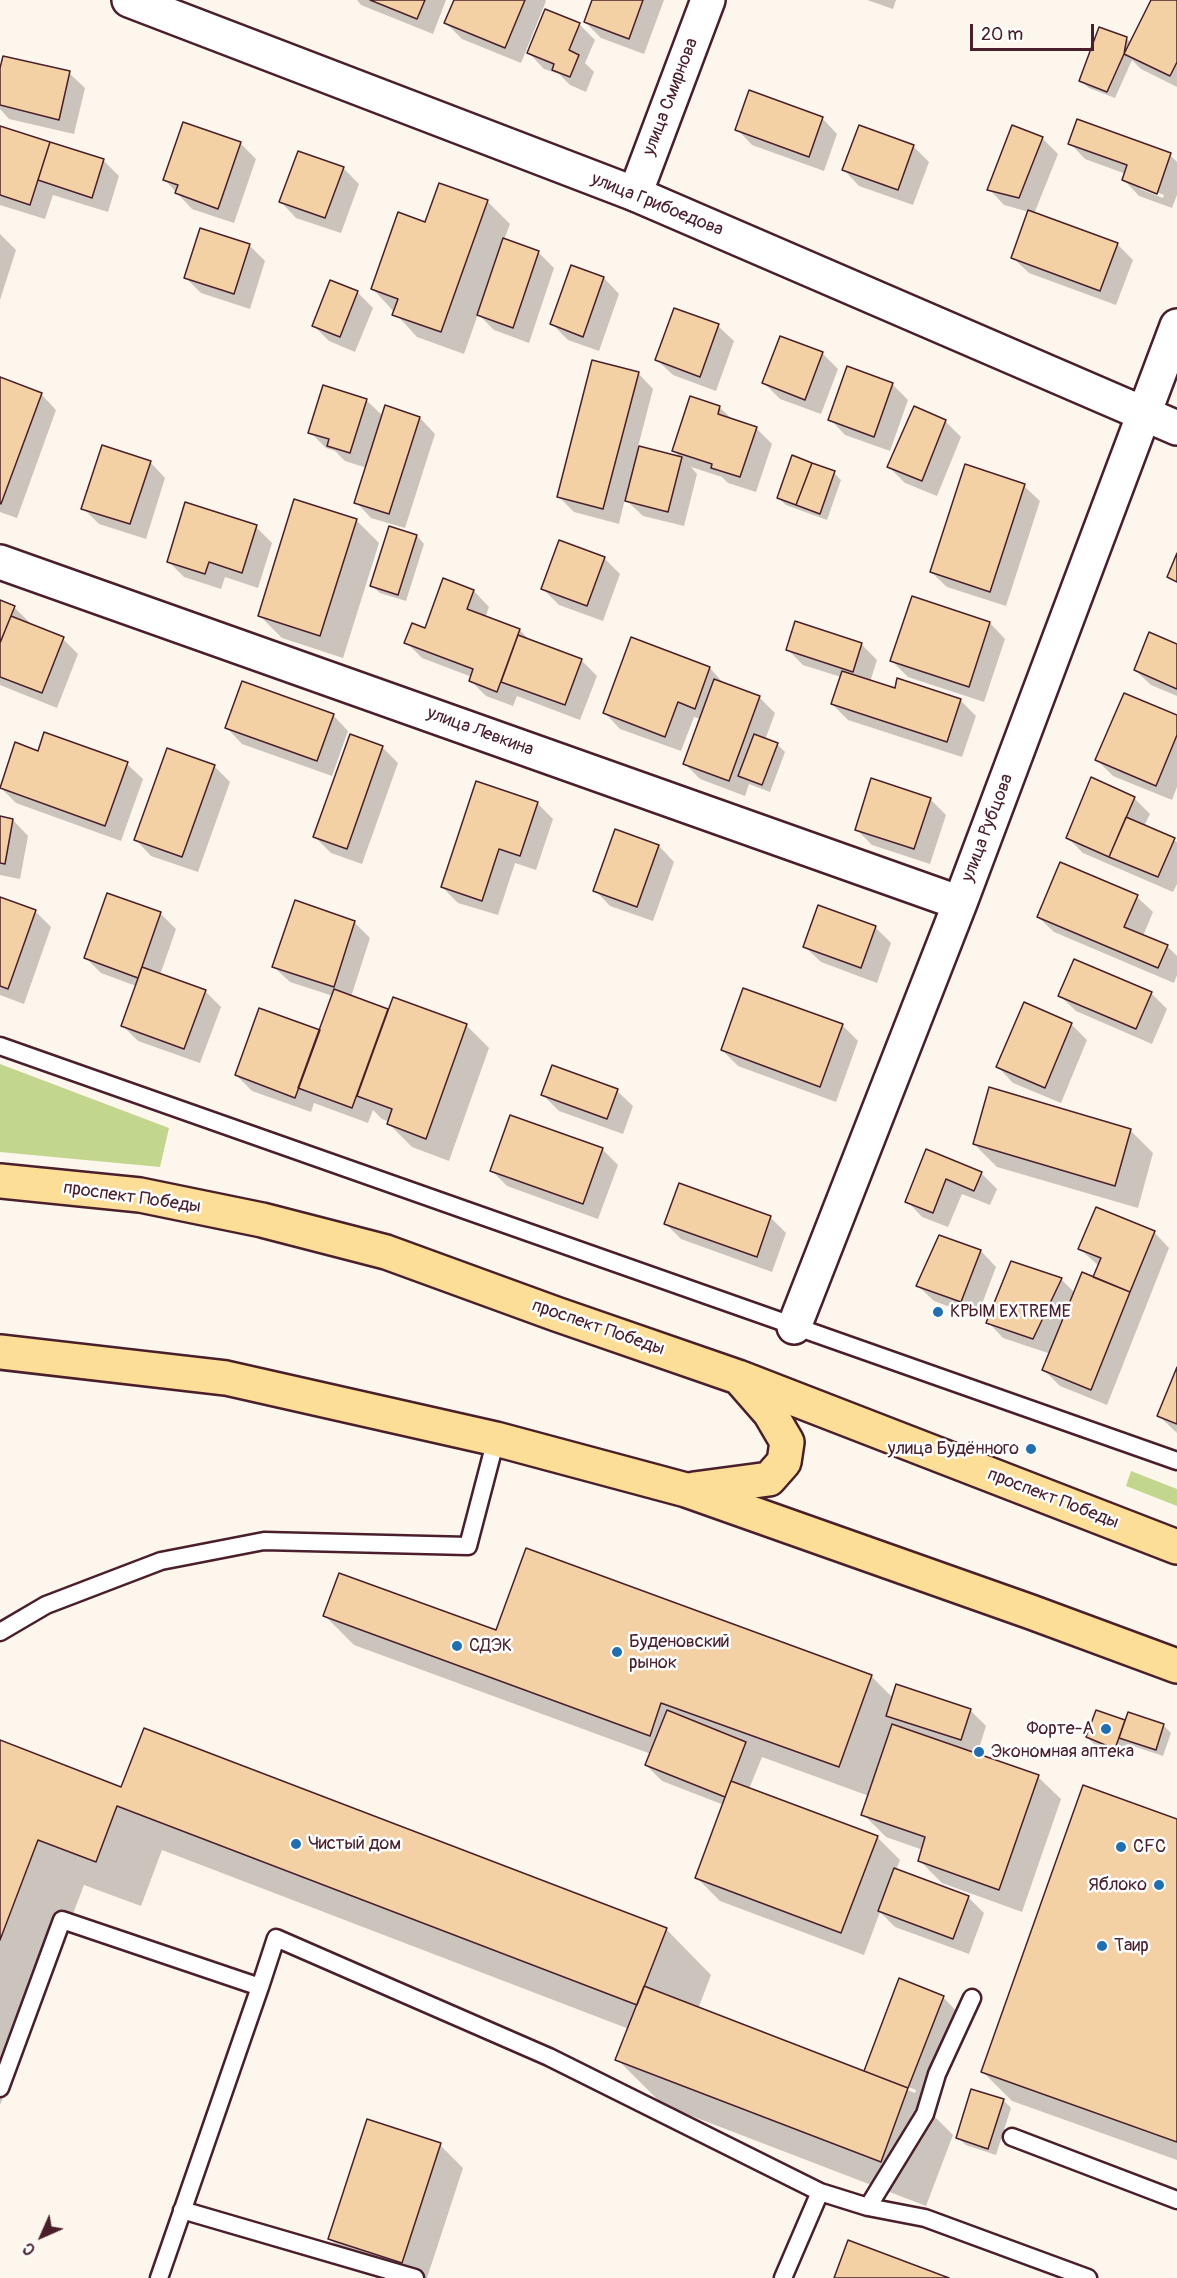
<!DOCTYPE html>
<meta charset="utf-8">
<style>
body{margin:0}
#map{position:relative;width:1177px;height:2278px;overflow:hidden;background:#fdf6ed;font-family:Pangolin,sans-serif}
canvas{display:block}
.north{position:absolute;left:12px;top:2206px;width:60px;height:60px;-webkit-text-stroke:4px #fff;paint-order:stroke;rotate:225deg;font-size:16px;font-weight:700;line-height:24px;text-align:center;color:#4a1f2b}
.north::after{content:'';display:block;margin:auto;width:21px;height:27px;background:#4a1f2b;clip-path:polygon(50% 0,100% 100%,50% 72%,0 100%)}
.scale{position:absolute;left:970px;top:24px;width:124px;height:27px;box-sizing:border-box;border:3px solid #4a1f2b;border-top:0;padding-left:8px;font-size:18px;line-height:21px;white-space:nowrap;color:#4a1f2b;-webkit-text-stroke:4px #fff;paint-order:stroke}
</style>
<div id="map">
<canvas width="1177" height="2278"></canvas>
<div class="north">С</div>
<div class="scale">20 m</div>
</div>
<script>
const c = document.querySelector('canvas').getContext('2d');
c.lineJoin = 'round';
function paint(path, color) { c.fillStyle = color; c.fill(path, 'evenodd'); }
function trace(path, color, width, dash) { c.strokeStyle = color; c.lineWidth = width; c.lineCap = dash ? 'butt' : 'round'; c.setLineDash(dash || []); c.stroke(path); }
function drawText(font, color, halo, rows, align = 'center') {
  c.font = font + ' Pangolin,sans-serif'; c.lineWidth = 5; c.setLineDash([]); c.textBaseline = 'middle'; c.strokeStyle = halo; c.fillStyle = color; for (const [text, x, y, turn = 0] of rows) {
    c.save(); c.translate(x, y); c.rotate((+turn || 0) * Math.PI / 180); c.textAlign = isNaN(turn) ? turn : align; if (halo) c.strokeText(text, 0, 0); c.fillText(text, 0, 0); c.restore();
  }
}
paint(new Path2D(`
 M0 1064 169 1128 160 1167 0 1152Z
 M1131 1471 1177 1489V1506L1126 1486Z`), '#c2d78d');
paint(new Path2D(`
 M357 0H446L433 34 361 5Z
 M455 0H545L546 1 521 63 462 39 446 23Z
 M593 0H664L644 54 601 38 585 22Z
 M867 0H896L893 9Z
 M1153 0H1177V87L1141 69 1132 60 1115 98 1089 88 1081 81 1126 38 1131 43Z
 M579 24 595 40 585 63 594 72 586 92 570 85 559 74 544 69 529 53Z
 M69 73 85 88 74 134 9 119 0 109V74Z
 M822 118 837 134 824 171 752 145 737 129Z
 M184 124 241 144 256 159 234 223 192 209 165 180Z
 M0 128 103 160 119 176 108 212 53 195 45 219 0 205Z
 M1042 138 1058 154 1034 214 1117 244 1133 260 1116 305 1029 273 1013 258 1029 212 1004 205 989 189Z
 M1070 143 1170 155 1177 162V195L1172 208 1139 196 1124 180 1126 174 1085 159ZM1140 186 1164 195 1163 198 1140 189Z
 M913 146 929 162 913 205 859 186 844 170Z
 M343 168 359 184 341 233 296 218 281 202Z
 M487 201 510 224 504 240 538 252 554 268 529 343 494 330 478 314 464 354 417 337 373 289 426 224Z
 M0 234 16 250 0 300Z
 M249 245 265 261 250 309 201 293 186 278Z
 M572 267 604 278 619 294 599 351 568 340 552 324Z
 M357 292 373 308 355 352 329 341 314 326Z
 M718 326 734 341 716 391 673 375 657 360Z
 M822 353 838 369 821 414 780 399 764 383Z
 M638 373 653 389 638 447 681 458 674 451 719 407 733 420 756 428 772 444 756 492 728 483 722 477 691 467 697 474 684 526 643 516 625 499 619 524 574 512 558 496Z
 M0 379 41 394 56 410 17 518 0 512Z
 M892 384 908 400 890 451 845 435 830 419Z
 M366 400 383 416 420 418 435 434 405 528 371 518 356 502 367 468 345 461 335 451 326 448 310 432Z
 M945 421 961 437 937 496 905 483 889 467Z
 M150 462 165 478 146 539 99 524 83 508Z
 M834 473 841 480 827 520 786 505 778 498Z
 M1024 486 1040 501 1006 606 947 587 931 572Z
 M356 520 379 543 343 658 282 638 259 615Z
 M256 527 272 543 258 588 225 577 221 589 184 577 168 561Z
 M417 536 424 544 406 601 380 593 372 586Z
 M604 558 620 574 603 621 559 605 543 589Z
 M444 580 474 591 489 607 485 618 520 630 531 642 581 660 597 676 580 720 517 696 513 706 486 696 470 680 472 677 422 658 406 642 426 630Z
 M0 602 14 607 30 623 29 625 63 639 78 654 57 708 0 685Z
 M990 623 1005 639 984 702 908 677 892 661Z
 M861 644 877 660 870 682 896 690 960 700 976 716 962 757 848 720 832 704 841 677 803 665 787 649Z
 M1177 645V696L1151 685 1135 670Z
 M710 668 725 685 760 698 775 713 765 740 777 744 785 752 770 792 749 784 745 796 700 779 684 763 701 719 694 717 681 751 620 729 605 713Z
 M333 715 348 731 332 776 242 744 227 728Z
 M1177 717V787L1172 800 1113 776 1097 760Z
 M16 744 38 752 127 764 143 779 121 841 16 803 0 787Z
 M382 747 398 763 362 864 331 853 315 837Z
 M214 766 230 782 198 872 151 856 136 840Z
 M1134 798 1150 814 1144 826 1177 842V884L1173 892 1083 853 1068 838Z
 M930 799 946 815 930 864 872 845 856 829Z
 M537 803 553 819 536 870 515 863 498 915 458 903 442 887Z
 M0 818 13 820 28 836 20 879 0 875Z
 M616 831 659 846 674 862 653 921 610 906 595 890Z
 M108 895 161 914 176 929 160 975 205 991 221 1007 200 1063 138 1041 122 1025 136 986 101 973 85 957Z
 M1137 897 1153 912 1143 936 1167 946 1177 956V975L1174 983 1054 932 1038 917Z
 M0 899 36 912 51 927 24 1004 0 995Z
 M296 902 355 923 370 938 351 997 389 1012 466 1025 489 1048 449 1161 412 1147 389 1124 390 1122 382 1119 373 1110 368 1123 314 1103 311 1112 252 1091 236 1075 321 1032 333 996 290 982 274 967Z
 M875 927 891 943 877 983 821 962 805 947Z
 M1151 993 1167 1009 1152 1044 1076 1011 1060 996Z
 M1071 1024 1087 1040 1061 1103 1013 1083 998 1067Z
 M842 1025 858 1041 836 1102 738 1066 722 1050Z
 M617 1091 633 1106 623 1134 559 1111 543 1095Z
 M1130 1130 1153 1153 1138 1208 997 1167 974 1144Z
 M602 1149 618 1165 598 1219 507 1186 491 1170Z
 M927 1151 981 1173 997 1189 990 1205 962 1194 948 1227 922 1217 907 1201Z
 M680 1185 771 1218 786 1233 772 1272 681 1239 665 1223Z
 M1154 1232 1169 1248 1107 1405 1060 1386 1044 1370 1051 1354 1003 1338 988 1322 1011 1263 1062 1280 1075 1293 1094 1279 1099 1266 1080 1249Z
 M939 1237 981 1251 996 1267 977 1317 934 1301 918 1286Z
 M1177 1371V1433L1159 1416Z
 M325 1616 497 1632 871 1676 893 1698 970 1710 986 1726 977 1755 1038 1777 1061 1799 1022 1912 942 1883 920 1861 923 1850 886 1837 863 1814 869 1796 762 1757 749 1789 877 1837 900 1860 896 1870 968 1897 984 1913 969 1954 895 1927 880 1912 864 1955 720 1901 697 1878 724 1805 662 1781 646 1765 651 1754 354 1645Z
 M1097 1712 1126 1722 1163 1725 1171 1733 1163 1756 1127 1744 1123 1755 1095 1745 1087 1737Z
 M0 1742 122 1789 666 1929 711 1975 698 2009 870 2075 943 1997 958 2013 923 2105 953 2135 926 2206 663 2105 617 2059 629 2029 162 1850 141 1906 84 1885 0 2105ZM882 2077 916 2090 915 2093 882 2080Z
 M1177 1820V2160L1012 2101 983 2072Z
 M1003 2100 1011 2108 996 2155 966 2145 958 2138Z
 M440 2145 463 2168 427 2278H403L352 2262 330 2239Z`), '#0003');
const building = new Path2D(`
 M370 0H425L417 19Z
 M454 0H525L505 48 444 23Z
 M592 0H643L629 39 584 22Z
 M1151 0H1177V62L1170 76 1124 54Z
 M545 9 580 23 569 50 579 55 570 77 552 70 554 64 527 53Z
 M1099 27 1127 37 1124 54 1107 92 1079 81Z
 M3 56 70 71 59 120 0 105V68Z
 M749 90 823 117 809 157 735 130Z
 M1077 119 1171 153 1157 194 1122 180 1127 165 1068 144Z
 M183 122 241 142 218 209 175 193 178 185 163 180Z
 M859 125 914 145 898 190 842 170Z
 M1012 125 1043 137 1019 198 987 190Z
 M0 126 50 142 30 205 0 195Z
 M50 142 104 159 92 198 38 180Z
 M298 151 344 167 325 218 279 202Z
 M439 183 488 200 441 332 392 315 398 299 371 289 398 212 425 222Z
 M1028 210 1118 243 1100 291 1011 258Z
 M200 228 250 244 234 294 184 278Z
 M503 238 539 251 513 328 477 315Z
 M571 265 604 277 583 337 550 324Z
 M330 280 358 291 340 337 312 326Z
 M674 308 719 324 700 377 655 360Z
 M780 336 823 352 805 400 762 383Z
 M592 360 639 372 603 509 557 497Z
 M847 366 893 383 874 437 828 420Z
 M0 377 42 393 1 504 0 503Z
 M323 385 367 399 350 453 327 446 329 439 308 433Z
 M690 396 720 406 718 414 757 427 740 477 711 468 712 464 672 451Z
 M385 405 420 417 389 514 354 503Z
 M914 406 946 420 922 481 887 467Z
 M102 445 151 461 130 524 81 509Z
 M639 446 682 457 668 512 625 501Z
 M792 455 812 463 796 505 777 498Z
 M812 463 835 471 820 514 796 505Z
 M965 464 1025 484 990 592 930 572Z
 M294 499 357 519 320 636 258 616Z
 M185 502 257 525 242 573 209 562 205 574 167 562Z
 M389 526 417 535 398 595 370 586Z
 M559 540 605 557 587 606 541 589Z
 M1177 553V582L1167 577Z
 M443 578 474 590 467 609 520 629 497 692 469 681 473 669 404 643 412 623 425 628Z
 M912 596 990 622 969 687 890 661Z
 M0 600 15 606 0 643Z
 M11 616 64 637 42 693 0 677V643Z
 M795 621 862 643 853 672 786 650Z
 M1149 632 1177 644V689L1134 670Z
 M518 635 582 659 565 705 501 682Z
 M631 637 710 667 695 709 678 702 665 737 603 713Z
 M842 671 895 688 897 678 961 699 947 742 831 704Z
 M714 679 760 696 729 781 683 764Z
 M242 681 334 714 317 761 225 728Z
 M1124 693 1177 715V735L1156 786 1095 760Z
 M44 732 128 762 105 826 0 788 15 742 38 751Z
 M350 734 383 746 347 849 313 837Z
 M754 734 778 743 762 785 738 776Z
 M167 748 215 765 182 857 134 840Z
 M1091 777 1135 797 1109 857 1066 838Z
 M871 778 931 798 914 849 855 830Z
 M476 781 538 802 520 856 499 849 482 901 441 887Z
 M0 816 13 819 5 864 0 863Z
 M1126 817 1175 838 1158 877 1109 857Z
 M615 829 659 845 637 907 593 891Z
 M1060 862 1138 895 1124 927 1168 945 1158 968 1037 917Z
 M107 893 161 912 138 978 84 958Z
 M0 897 36 910 8 989 0 986Z
 M295 900 355 921 334 987 272 967Z
 M818 905 876 926 861 968 803 947Z
 M1074 959 1152 992 1136 1029 1058 996Z
 M142 967 206 990 184 1049 121 1026Z
 M743 988 843 1024 820 1087 721 1050Z
 M334 989 388 1009 352 1108 298 1088Z
 M393 997 467 1024 426 1139 387 1124 392 1109 357 1096Z
 M1024 1002 1072 1023 1045 1088 996 1067Z
 M259 1008 320 1030 295 1098 235 1075Z
 M552 1065 618 1089 607 1119 541 1095Z
 M989 1087 1131 1129 1115 1186 973 1144Z
 M510 1115 603 1148 583 1204 490 1171Z
 M926 1149 982 1172 974 1191 946 1179 933 1213 905 1202Z
 M679 1183 771 1216 757 1257 664 1224Z
 M1096 1207 1155 1231 1130 1292 1093 1277 1101 1258 1078 1249Z
 M939 1235 981 1250 961 1302 916 1286Z
 M1011 1261 1062 1278 1033 1339 986 1323Z
 M1082 1272 1130 1292 1091 1390 1042 1370Z
 M1177 1367V1424L1157 1416Z
 M526 1548 872 1675 839 1767 661 1703 650 1736 323 1616 339 1573 496 1630Z
 M896 1684 971 1709 961 1740 886 1716Z
 M667 1710 746 1742 725 1797 645 1765Z
 M1096 1710 1125 1720 1115 1749 1086 1737Z
 M1128 1712 1164 1724 1156 1750 1119 1738Z
 M892 1724 1039 1775 999 1890 918 1861 925 1837 861 1815Z
 M144 1728 667 1928 637 2005 117 1806 96 1862 38 1840 0 1940V1740L121 1787Z
 M731 1781 878 1836 841 1933 695 1878Z
 M1083 1785 1177 1819V2142L981 2072Z
 M894 1868 969 1896 953 1939 878 1911Z
 M899 1978 944 1996 908 2088 864 2071Z
 M644 1986 908 2088 881 2162 615 2060Z
 M971 2089 1004 2099 988 2149 956 2138Z
 M367 2119 441 2143 402 2263 328 2239Z
 M848 2240 949 2278H834Z`);
paint(building, '#f3d1a4');
trace(building, '#4a1f2b', 1.5);
const service = new Path2D(`
 M0 1046 1177 1461
 M0 1632 46 1605 161 1561 264 1541 468 1546 496 1439
 M260 1987 276 1938 549 2057 820 2192
 M0 2088 62 1920 260 1987 159 2278
 M1012 2137 1177 2200
 M868 2207 925 2114 937 2074 972 1998
 M182 2210 415 2278
 M783 2278 820 2192 868 2207 925 2218 1088 2278`);
const minor = new Path2D(`
 M635 194 708 0
 M0 562 960 903
 M794 1327 960 903 1177 326`);
const tertiary = new Path2D(`
 M129 0 635 194 1177 428`);
const primary = new Path2D(`
 M0 1181 140 1195 262 1220 386 1252 556 1314 738 1377 1177 1547
 M0 1352 226 1378 496 1439 686 1490 1031 1612 1177 1666
 M694 1489 769 1479 784 1462 787 1442 770 1413 742 1381`);
trace(service, '#4a1f2b', 21);
trace(minor, '#4a1f2b', 38);
trace(tertiary, '#4a1f2b', 38);
trace(primary, '#4a1f2b', 38);
trace(service, '#fff', 16);
trace(minor, '#fff', 33);
trace(tertiary, '#fff', 33);
trace(primary, '#fcde96', 33);
for (const [x, y, r, color] of [
 [938,1312,6,"#1f6fb2"],
 [1031,1449,6,"#1f6fb2"],
 [457,1646,6,"#1f6fb2"],
 [617,1652,6,"#1f6fb2"],
 [1106,1729,6,"#1f6fb2"],
 [979,1752,6,"#1f6fb2"],
 [296,1844,6,"#1f6fb2"],
 [1121,1847,6,"#1f6fb2"],
 [1159,1885,6,"#1f6fb2"],
 [1102,1946,6,"#1f6fb2"]
]) { const dot = new Path2D(); dot.arc(x, y, r, 0, 2 * Math.PI); c.fillStyle = color; c.fill(dot); trace(dot, '#fff', 2); }
drawText('18px', '#4a1f2b', '#fff', [
 ["улица Смирнова",671,97,-69],
 ["улица Грибоедова",657,205,22],
 ["улица Левкина",480,732,20],
 ["улица Рубцова",988,828,-69],
 ["проспект Победы",132,1198,8],
 ["проспект Победы",598,1328,19],
 ["проспект Победы",1053,1499,21]
]);
drawText('18px', '#4a1f2b', '#fff', [
 ["КРЫМ EXTREME",950,1312],
 ["улица Будённого",1019,1449,"right"],
 ["Буденовский",629,1642],
 ["рынок",629,1663],
 ["СДЭК",469,1646],
 ["Форте-А",1094,1729,"right"],
 ["Экономная аптека",991,1752],
 ["Чистый дом",308,1844],
 ["CFC",1133,1847],
 ["Яблоко",1147,1885,"right"],
 ["Таир",1114,1946]
], 'left');
</script>
